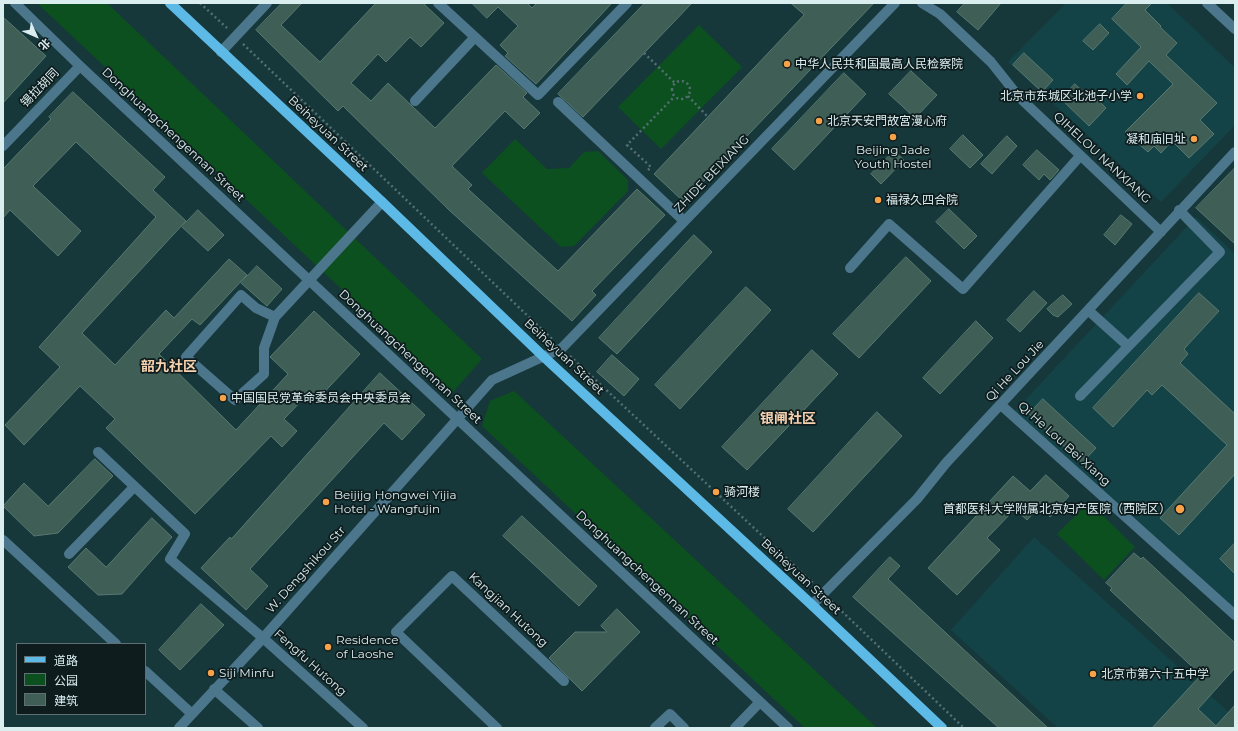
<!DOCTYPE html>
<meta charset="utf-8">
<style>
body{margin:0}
#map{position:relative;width:1238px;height:731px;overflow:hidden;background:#16383b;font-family:Montserrat,"Noto Sans SC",sans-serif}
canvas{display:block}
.frame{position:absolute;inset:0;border:4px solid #daedef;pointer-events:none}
.legend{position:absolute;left:16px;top:643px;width:130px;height:72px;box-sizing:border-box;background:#0e1c1e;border:1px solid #607072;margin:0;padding:5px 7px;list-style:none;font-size:12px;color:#daedef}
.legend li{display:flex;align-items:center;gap:8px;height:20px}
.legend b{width:20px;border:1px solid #607072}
.north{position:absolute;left:16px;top:16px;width:40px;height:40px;-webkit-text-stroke:3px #0e1c1e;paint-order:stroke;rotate:135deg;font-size:11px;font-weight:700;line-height:16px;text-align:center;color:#daedef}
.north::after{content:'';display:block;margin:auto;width:14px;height:18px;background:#daedef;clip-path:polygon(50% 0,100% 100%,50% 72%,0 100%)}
</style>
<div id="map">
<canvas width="1238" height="731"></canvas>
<div class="frame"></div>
<ul class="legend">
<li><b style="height:5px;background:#5db9e6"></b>道路</li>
<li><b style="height:11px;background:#0d501f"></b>公园</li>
<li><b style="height:11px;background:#3f5f56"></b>建筑</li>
</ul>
<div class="north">北</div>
</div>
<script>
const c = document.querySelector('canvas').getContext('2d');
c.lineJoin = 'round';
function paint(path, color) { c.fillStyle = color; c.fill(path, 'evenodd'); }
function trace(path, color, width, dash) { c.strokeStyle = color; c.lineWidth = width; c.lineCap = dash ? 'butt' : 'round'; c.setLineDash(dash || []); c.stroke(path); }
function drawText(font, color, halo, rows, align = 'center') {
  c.font = font + ' Montserrat,"Noto Sans SC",sans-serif'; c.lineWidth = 3.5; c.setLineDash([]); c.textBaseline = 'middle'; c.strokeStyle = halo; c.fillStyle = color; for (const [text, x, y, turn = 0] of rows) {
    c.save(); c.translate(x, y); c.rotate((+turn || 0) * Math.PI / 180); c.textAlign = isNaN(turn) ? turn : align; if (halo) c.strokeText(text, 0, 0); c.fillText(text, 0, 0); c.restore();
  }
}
paint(new Path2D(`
 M1066 3H1167L1235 68V125L1161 202 1008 62Z
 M1196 217 1235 254V608L1015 411Z
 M1034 537 1235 718V728H1058L951 630Z`), '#144347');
paint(new Path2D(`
 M37 3H107L482 359 452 393Z
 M699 25 742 67 661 149 618 107Z
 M515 139 547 169 569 168 584 152 598 151 628 180V191L574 246 561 247 482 173Z
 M514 391 877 728H805L482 426 490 401Z
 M1089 502 1135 547 1104 580 1057 534Z`), '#0d501f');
const building = new Path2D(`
 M282 3H302L281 25 320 62 376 3H423L444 23 421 47 410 37 386 62 378 54 351 83 371 101 388 83 435 128 496 65 527 93 523 97 540 113 524 129 505 111 452 166 472 185 468 189 558 271 637 189 665 215 592 291 596 295 572 321 449 210 343 106 338 111 256 30Z
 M472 3H527L532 8 537 3H612L536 84 505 56 508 53 500 45 518 26 498 7 487 18Z
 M645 3H692L583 117 558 94Z
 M791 3H874L684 202 654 174 804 15Z
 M965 3H1001L978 30 957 12Z
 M1127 3H1152L1145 10 1161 26 1160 27 1177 43 1166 55 1217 103 1200 120 1214 134 1189 158 1172 141 1161 153 1154 146 1148 152 1125 132 1173 84 1149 61 1127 85 1116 74 1141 47 1112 19Z
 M3 17 46 56 3 103Z
 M1100 24 1109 33 1093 50 1083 41Z
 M1024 53 1053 80 1042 92 1013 65Z
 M911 71 937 95 915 118 889 94Z
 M844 73 866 94 794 170 772 149Z
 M1075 84 1091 99 1094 96 1106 108 1089 126 1061 99Z
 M73 92 165 177 153 190 186 221 82 333 115 365 166 310 174 318 229 259 247 275 200 325 192 319 159 354 236 430 288 374 270 357 314 311 360 354 316 401 309 393 284 419 297 431 282 447 271 436 195 514 106 428 115 419 80 386 24 445 5 425 60 367 39 347 156 217 76 142 33 186 81 231 58 256 10 210 3 218V169L51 119 49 117Z
 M963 135 983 155 970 168 950 149Z
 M1007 136 1017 146 992 174 981 164Z
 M1037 150 1059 170 1050 180 1044 174 1039 180 1023 165Z
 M894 151 904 160 881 184 871 174Z
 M1235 168V244L1196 208Z
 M949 209 977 236 964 249 936 222Z
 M198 210 224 235 208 251 182 227Z
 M1121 215 1132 224 1115 245 1104 235Z
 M694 235 712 252 617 354 599 338Z
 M906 257 931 281 859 358 833 334Z
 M257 266 282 289 267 306 241 283Z
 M746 287 771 310 680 409 655 385Z
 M1034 291 1047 303 1020 332 1007 320Z
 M1199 293 1219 311 1184 349 1188 354 1180 363 1235 414V474L1179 535 1160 518 1227 445 1162 385 1152 395 1147 390 1113 427 1093 408Z
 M1063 295 1072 304 1058 317 1053 315 1047 309Z
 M976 321 993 338 940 394 923 378Z
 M812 350 838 374 747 470 722 447Z
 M612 355 639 379 624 396 597 372Z
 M380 373 425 415 402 440 384 423 250 569 268 586 246 610 201 568 230 537 231 539Z
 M1043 399 1096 448 1082 463 1029 414Z
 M877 412 902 436 813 532 788 509Z
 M95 459 113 476 58 533 34 536 3 506 24 483 48 506Z
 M1046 475 1069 496 1050 517 1040 506 1027 520 1015 509 987 538 1000 550 957 595 928 568 1013 476 1030 491Z
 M522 516 597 586 579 606 503 536Z
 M152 518 172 537 122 594 98 595 68 567 86 548 106 567Z
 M1235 543V574L1220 559Z
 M1134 553 1141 559 1143 557 1235 643V668L1198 709 1216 726 1235 705V728H1152L1201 675 1110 590 1112 588 1106 583Z
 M890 557 900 566 888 579 1048 728H999L853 597Z
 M201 604 224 625 180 670 159 650Z
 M617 609 640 632 582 691 549 658 575 632H607L601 626Z`);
paint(building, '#3f5f56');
trace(building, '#587970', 1);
trace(new Path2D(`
 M200 3 227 28
 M243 44 552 339
 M644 53 675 83
 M672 90a9 9 0 1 1 18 0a9 9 0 1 1-18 0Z
 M688 96 708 117
 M648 170 651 167 627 145 674 97
 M570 356 815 585
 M831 601 964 728`), '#537073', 2.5, [2, 3]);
trace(new Path2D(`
 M15 3 80 66 788 728
 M438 3 538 95 627 3
 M922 3 940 14 991 62 1018 96 1161 232
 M1207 3 1235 29
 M221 52 267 3
 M415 101 475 37
 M558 102 684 221
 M3 146 80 66
 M850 268 889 224 963 289 1080 156
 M1089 311 1128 346
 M275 317 264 348V374L235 400 186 357 241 295 256 308 275 317 382 202
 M1080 396 1220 252 1179 210
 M1001 405 1235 615
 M98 452 185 534 170 559 263 638 363 728
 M3 540 116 644
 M69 554 134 487
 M812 605 917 499 946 463 1235 152
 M145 671 192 714
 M214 689 258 728
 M179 728 263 638 492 380 562 348 895 3
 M497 728 396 632 452 576 564 681
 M655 728 670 714 684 728
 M735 728 760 702`), '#4c768c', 10);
trace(new Path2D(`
 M170 3 382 202 545 358 812 605 942 728`), '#5db9e6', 10);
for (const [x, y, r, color] of [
 [787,64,4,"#f7a149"],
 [1140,96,4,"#f7a149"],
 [819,121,4,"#f7a149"],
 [893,137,4,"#f7a149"],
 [1194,139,4,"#f7a149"],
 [878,200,4,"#f7a149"],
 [223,398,4,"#f7a149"],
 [716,492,4,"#f7a149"],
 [326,502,4,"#f7a149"],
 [1180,509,5,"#f7a149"],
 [328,647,4,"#f7a149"],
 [211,673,4,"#f7a149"],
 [1093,674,4,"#f7a149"]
]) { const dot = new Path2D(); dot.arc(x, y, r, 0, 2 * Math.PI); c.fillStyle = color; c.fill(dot); trace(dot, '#0e1c1e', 1.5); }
drawText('12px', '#daedef', '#0e1c1e', [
 ["中华人民共和国最高人民检察院",795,64],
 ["北京市东城区北池子小学",1132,96,"right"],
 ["北京天安門故宮漫心府",827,121],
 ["凝和庙旧址",1186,139,"right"],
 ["Beijing Jade",893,150,"center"],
 ["Youth Hostel",893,164,"center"],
 ["福禄久四合院",886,200],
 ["中国国民党革命委员会中央委员会",231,398],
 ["骑河楼",724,492],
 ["Beijijg Hongwei Yijia",334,495],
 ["Hotel - Wangfujin",334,509],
 ["首都医科大学附属北京妇产医院（西院区）",1171,509,"right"],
 ["Residence",336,640],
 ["of Laoshe",336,654],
 ["Siji Minfu",219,673],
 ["北京市第六十五中学",1101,674]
], 'left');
drawText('12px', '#daedef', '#0e1c1e', [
 ["锡拉胡同",40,88,-46],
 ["Beiheyuan Street",328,134,43],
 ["Donghuangchengennan Street",173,135,43],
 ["QIHELOU NANXIANG",1102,158,43],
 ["ZHIDE BEIXIANG",712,174,-46],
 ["Donghuangchengennan Street",410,357,43],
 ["Beiheyuan Street",564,357,43],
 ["Qi He Lou Jie",1015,371,-47],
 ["Qi He Lou Bei Xiang",1064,444,42],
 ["W. Dengshikou Str",306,570,-48],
 ["Beiheyuan Street",801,577,43],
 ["Donghuangchengennan Street",647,578,43],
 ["Kangjian Hutong",508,610,43],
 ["Fengfu Hutong",310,663,42]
]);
drawText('bold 14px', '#f7d2b1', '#0e1c1e', [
 ["韶九社区",169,367],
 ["银闸社区",788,419]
]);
</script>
